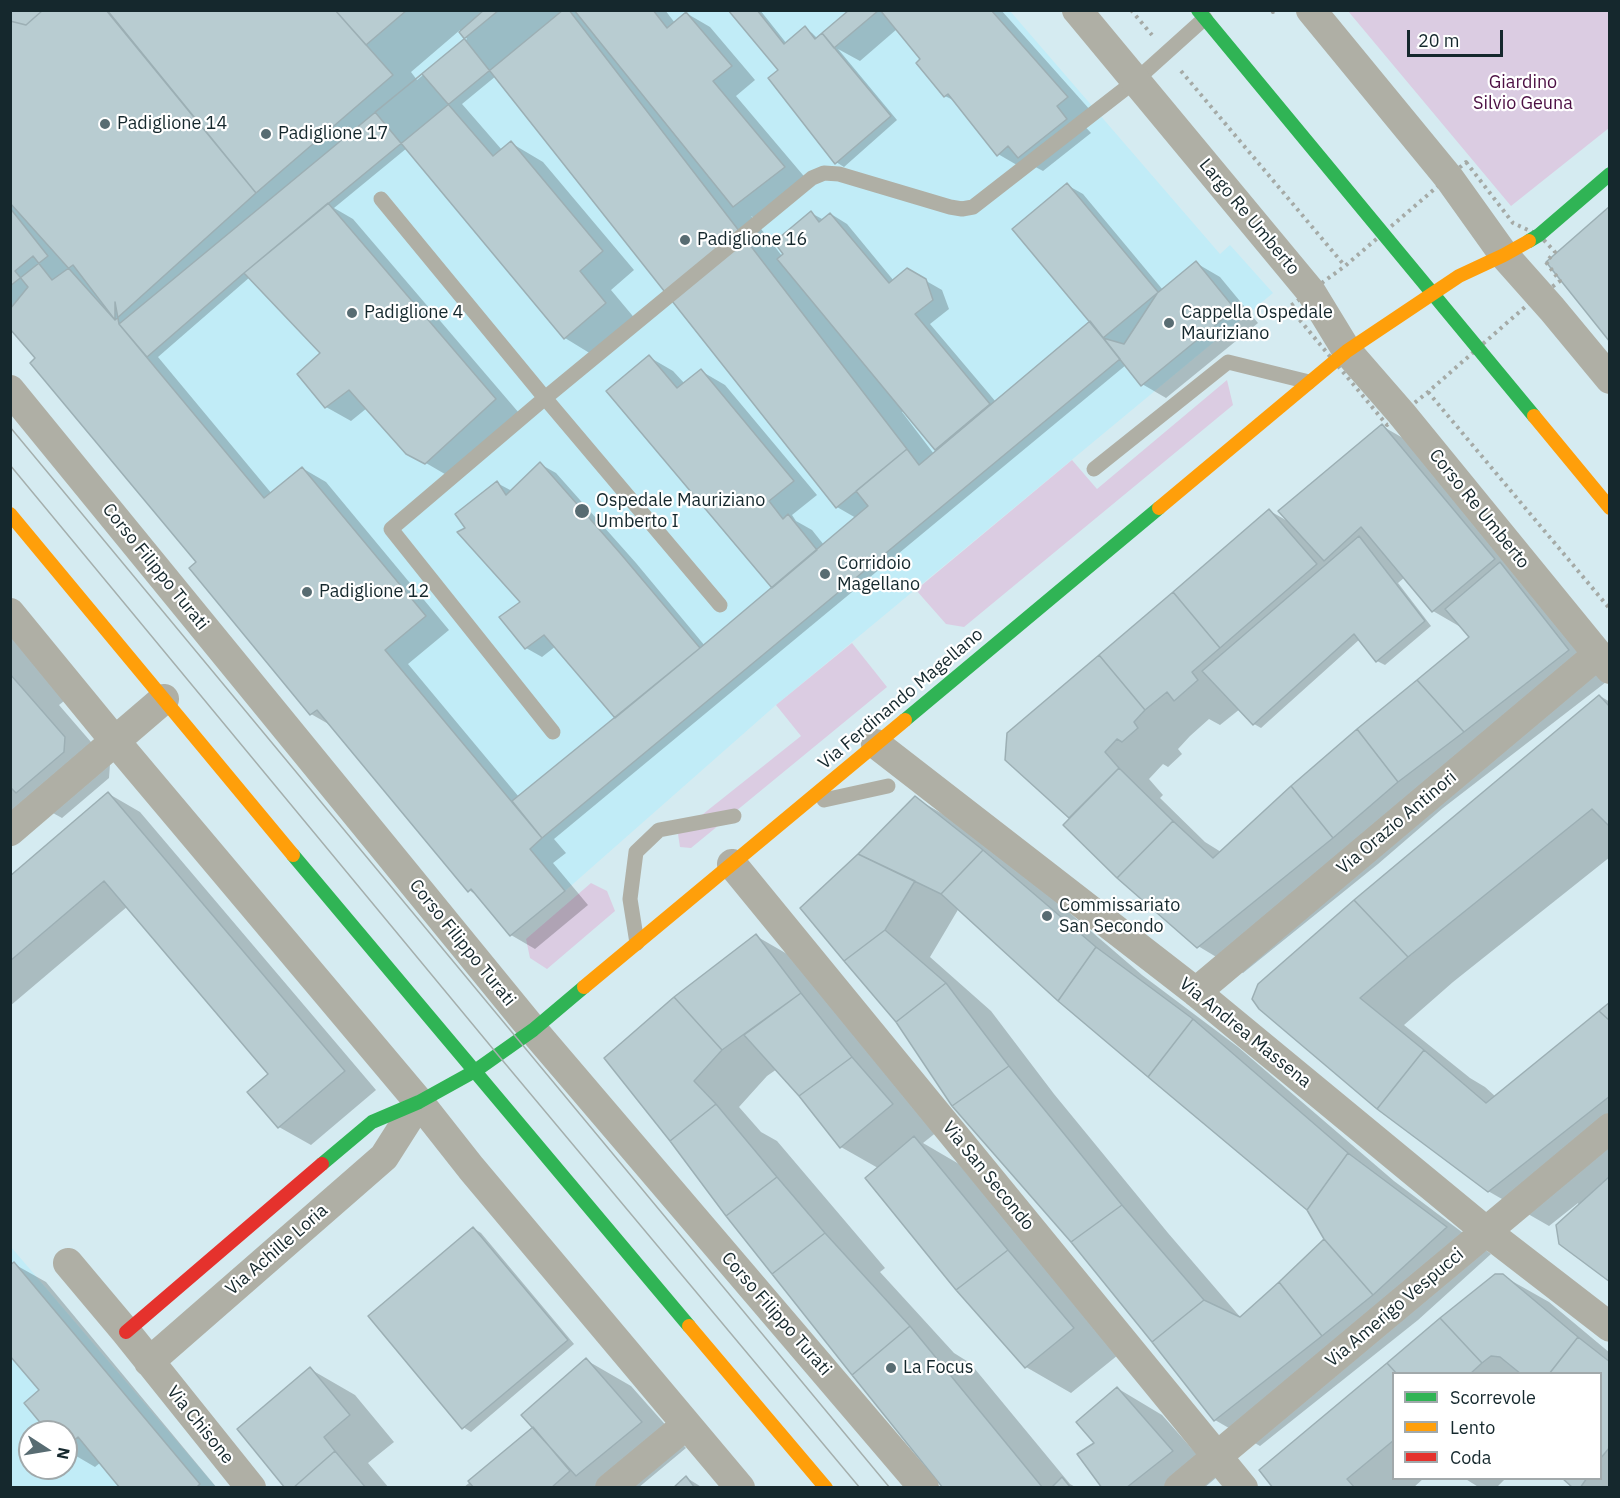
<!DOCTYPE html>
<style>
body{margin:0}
#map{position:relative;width:1620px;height:1498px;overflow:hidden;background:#d5ebf1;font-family:"IBM Plex Sans",sans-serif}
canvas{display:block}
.frame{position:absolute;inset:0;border:12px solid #15282d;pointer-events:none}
.legend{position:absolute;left:1392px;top:1372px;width:210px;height:108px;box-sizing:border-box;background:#fff;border:2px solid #a1a9ab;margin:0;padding:8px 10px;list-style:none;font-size:18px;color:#15282d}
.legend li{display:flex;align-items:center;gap:12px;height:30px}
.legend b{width:30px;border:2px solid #a1a9ab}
.north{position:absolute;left:18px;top:1420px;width:60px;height:60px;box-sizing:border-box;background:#fff;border:2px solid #a1a9ab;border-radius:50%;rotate:102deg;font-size:16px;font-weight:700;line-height:24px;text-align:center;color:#15282d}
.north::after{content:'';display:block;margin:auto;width:21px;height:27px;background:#586c72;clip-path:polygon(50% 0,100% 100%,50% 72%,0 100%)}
.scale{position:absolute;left:1407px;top:30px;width:96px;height:27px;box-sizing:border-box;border:3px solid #15282d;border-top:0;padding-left:8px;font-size:18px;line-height:21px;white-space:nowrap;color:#15282d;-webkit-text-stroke:4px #fff;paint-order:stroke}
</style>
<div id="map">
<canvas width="1620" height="1498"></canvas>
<div class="frame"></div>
<ul class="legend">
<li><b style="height:8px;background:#30b455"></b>Scorrevole</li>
<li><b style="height:8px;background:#ff9f0a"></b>Lento</li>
<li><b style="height:8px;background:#e5322d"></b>Coda</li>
</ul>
<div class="north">N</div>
<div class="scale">20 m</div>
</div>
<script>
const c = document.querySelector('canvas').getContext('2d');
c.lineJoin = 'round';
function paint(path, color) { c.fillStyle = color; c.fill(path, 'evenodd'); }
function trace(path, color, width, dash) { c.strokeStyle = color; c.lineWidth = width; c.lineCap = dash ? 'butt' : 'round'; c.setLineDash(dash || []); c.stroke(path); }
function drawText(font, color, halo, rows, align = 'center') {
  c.font = font + ' "IBM Plex Sans",sans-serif'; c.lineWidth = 4.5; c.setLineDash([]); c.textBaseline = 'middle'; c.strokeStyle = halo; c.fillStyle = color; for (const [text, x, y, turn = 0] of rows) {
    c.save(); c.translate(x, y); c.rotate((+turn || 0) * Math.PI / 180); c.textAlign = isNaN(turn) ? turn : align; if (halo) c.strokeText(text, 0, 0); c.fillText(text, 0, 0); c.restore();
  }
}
paint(new Path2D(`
 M10 11H1010L1220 254 1230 245 1273 293 776 705 565 891 510 936 471 889 468 892 317 710 310 715 189 568 196 562 30 363 35 358 11 329Z
 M11 1247 216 1487H11ZM30 1432H66V1468H30Z`), '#c1ecf7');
paint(new Path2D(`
 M1348 11H1609V128L1511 206Z
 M1227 380 1233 405 964 627 946 624 916 590 1072 460 1097 489Z
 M852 643 887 687 691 848 680 847 678 834 801 736 776 705Z
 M591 883 607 891 615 911 547 969 530 958 526 939Z`), '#dbcce2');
paint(new Path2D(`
 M10 10H665L675 23 686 13 710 27 755 80 736 96 808 181 758 220 751 216 782 256 811 213 824 220 831 214 847 224 894 281 907 270 942 290 949 309 930 324 996 402 1091 322 1067 185 1083 194 1163 290 1196 263 1220 277 1258 323 1166 398 1142 384 1126 365 554 839 566 853 553 863 588 905 535 949 511 935 479 897 469 890 332 726 311 714 198 563 37 358 14 308 10 306ZM460 30 467 39 417 80 411 72ZM496 76 837 507 856 518 824 545 812 530 796 521 792 515 817 495 725 385 701 371 685 384 673 371 649 357 774 588 705 646 636 563 556 473 540 464 512 491 497 483 468 528 522 602 526 648 542 657 556 646 617 718 519 797 408 664 449 630 326 482 302 468 272 494 158 357 250 277 322 353 299 374 326 407 351 421 367 408 407 452 450 477 519 413 353 219 334 208 407 148 565 338 596 357 637 321 611 290 634 270 543 162 511 143 502 150 462 104ZM904 410 939 450 934 454 902 412Z
 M730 10H760L787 44 805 28 812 33 818 39 851 10H1001L1091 111 1080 121 1091 133 1043 171 1028 163 1022 168 998 154 955 101 945 96 922 59 897 29 860 61 838 49 897 120 844 167 836 162 780 71Z
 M1382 426 1443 461 1610 679 1443 808 1378 864 1243 973 1198 946 1072 818 1007 760 1270 511 1289 522ZM1405 577 1433 611 1464 629 1471 637 1221 852 1205 842 1160 798 1163 795 1149 779 1163 764 1168 767 1182 754 1178 749 1190 736 1209 719 1220 725 1240 709 1254 724 1261 728 1360 639 1377 661 1385 665 1431 626 1398 583Z
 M10 634 64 701 59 705 110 764 109 778 62 818 42 807 10 834Z
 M1600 696 1610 702V857L1453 982 1404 1025 1470 1078 1485 1087 1496 1097 1610 1004V1280L1578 1203 1549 1226 1488 1191 1260 1008Z
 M109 794 140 812 376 1090 311 1145 279 1127 270 1074 128 906 10 1006V878Z
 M915 798 960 824 1029 878 1142 975 1238 1047 1394 1181 1491 1254 1418 1320 1260 1446 1215 1420 897 1021 859 855ZM959 908 1308 1209 1326 1239 1241 1318 1168 1233 1054 1094 991 1011 930 957Z
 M756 936 801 962 938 1131 923 1143 959 1164 1118 1355 1071 1393 1026 1367 878 1168 841 1147 777 1069 767 1076 739 1107 761 1132 777 1141 885 1268 880 1272 954 1353 970 1363 1070 1484 1077 1488H945L606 1058Z
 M473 1228 481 1233 574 1344 471 1432 463 1427Z
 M14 1264 46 1282 217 1488H122L101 1462 95 1467 66 1450V1432H50Z
 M1503 1276 1549 1302 1610 1353V1488H1576L1565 1478H1600V1374H1394V1478H1424L1413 1488H1275L1261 1470Z
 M586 1360 631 1386 686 1448 638 1488H463L535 1428Z
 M310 1369 355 1395 394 1442 368 1463 389 1488H287Z
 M1117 1388 1162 1415 1217 1477 1204 1488H1104L1096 1444Z
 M687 1478 703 1488H675Z
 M1464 1478H1506L1496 1488H1480Z`), '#0003');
const building = new Path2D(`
 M10 10H43L26 25 10 21Z
 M43 10H107L256 193 115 320 10 203V21L26 25Z
 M106 10H335L393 75 256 193Z
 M335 10H407L366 45Z
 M484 10H569L907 449 836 508 459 32Z
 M499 10H563L244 273 147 357 119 324Z
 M574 10H653L667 28 686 12 732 66 713 81 785 167 733 207Z
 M728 10H757L784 44 805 26 815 39 822 33 891 116 835 164 768 78 778 70Z
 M849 10H879L834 48 822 33Z
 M880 10H991L1068 97 1057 106 1067 119 1018 158 1008 146 997 156 948 94 944 97 916 63 920 59Z
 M422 74 493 156 511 141 603 251 580 271 606 303 564 339 375 112Z
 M1067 183 1158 292 1124 344 1103 338 1012 229Z
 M328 203 496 399 425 464 406 454 349 390 325 408 297 374 320 353 244 273Z
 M1610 206V342L1546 262Z
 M10 208 48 256 10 286Z
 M811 211 819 222 830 213 889 283 907 268 926 279 933 300 915 314 990 404 935 450 777 259 783 254 774 242Z
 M33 256 52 280 73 265 115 320V302L119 324 264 498 302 467 426 616 385 650 542 838 530 849 565 891 510 936 471 889 468 892 317 710 310 715 189 568 196 562 30 363 35 358 10 329V309L28 287 15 271Z
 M1196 261 1235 309 1141 386 1103 338Z
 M1090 321 1120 359 542 838 512 801 700 648 868 506 856 491 907 449 919 465Z
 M649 355 677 388 701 369 794 481 769 501 783 519 788 514 817 550 772 588 606 391Z
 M1382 424 1495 559 1432 612 1361 527 1324 561 1278 511Z
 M540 462 620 553 700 648 615 718 544 635 525 649 499 617 520 602 457 532 465 528 455 514 497 481 506 495Z
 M1269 509 1317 564 1220 648 1173 592Z
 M1359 536 1425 621 1376 662 1354 634 1253 725 1202 671Z
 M1500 562 1569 650 1464 732 1417 680 1469 637 1445 609Z
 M1173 592 1220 648 1192 672 1198 680 1174 701 1167 692 1145 710 1099 655Z
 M1099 655 1145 710 1134 722 1138 728 1122 742 1117 739 1105 752 1119 768 1069 818 1005 760 1007 733Z
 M10 674 65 737 64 752 16 793 10 787Z
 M1417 680 1464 732 1398 782 1357 729Z
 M1599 695 1610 707V827L1592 809 1408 957 1354 900Z
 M1357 729 1398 782 1333 838 1291 786Z
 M1119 768 1173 821 1117 878 1063 825Z
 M1291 786 1333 838 1197 948 1117 878 1173 821 1213 858Z
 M108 792 345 1071 278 1128 247 1092 268 1074 104 881 10 961V876Z
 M915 796 983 850 941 894 858 854Z
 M983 850 1096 947 1058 1001 941 894Z
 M858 854 915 881 885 930 844 961 800 908Z
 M1354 900 1408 957 1360 998 1424 1050 1377 1109 1259 1009 1252 999 1258 984Z
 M885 930 946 983 896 1022 844 961Z
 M756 934 801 993 722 1050 674 997Z
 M1096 947 1193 1019 1148 1077 1058 1001Z
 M946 983 1009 1066 952 1106 896 1022Z
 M801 993 852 1057 799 1096 744 1035Z
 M674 997 722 1050 694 1081 716 1104 670 1141 604 1058Z
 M1610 1002V1021L1599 1011Z
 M1599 1011 1610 1021V1096L1488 1192 1377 1109 1424 1050 1486 1103Z
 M1193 1019 1348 1153 1307 1210 1148 1077Z
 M852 1057 893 1104 840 1148 799 1096Z
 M1009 1066 1122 1205 1071 1242 952 1106Z
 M716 1104 777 1177 726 1216 670 1141Z
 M914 1136 1008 1250 956 1290 865 1178Z
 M1348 1153 1447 1227 1373 1295 1324 1239 1307 1210Z
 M1610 1176V1282L1559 1244 1556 1225Z
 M777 1177 825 1233 772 1274 726 1216Z
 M1122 1205 1204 1300 1152 1342 1071 1242Z
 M473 1227 568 1340 462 1429 368 1316Z
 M825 1233 910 1326 852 1375 772 1274Z
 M1324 1239 1373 1295 1322 1336 1279 1282Z
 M1008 1250 1074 1328 1025 1368 956 1290Z
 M14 1262 200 1484 196 1488H120L78 1437 66 1447V1432H48L24 1403 39 1390 10 1356V1265Z
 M1495 1274H1503L1578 1337 1549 1374H1521L1500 1357 1491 1356 1482 1363 1440 1318Z
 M1279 1282 1322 1336 1214 1421 1152 1342 1204 1300 1240 1317Z
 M1440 1318 1482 1363 1470 1374H1397L1387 1363Z
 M910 1326 1043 1488H943L852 1375Z
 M1578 1337 1610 1362V1447L1600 1459V1374H1549Z
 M586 1358 642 1422 576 1476 521 1415Z
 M1387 1363 1397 1374H1394V1440L1347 1479 1355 1488H1273L1259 1470Z
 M310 1367 350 1415 324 1437 335 1451 293 1488H285L237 1429Z
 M1117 1387 1173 1451 1126 1488H1102L1077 1454 1094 1443 1076 1422Z
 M533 1427 570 1471 551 1488H474L468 1481Z
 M335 1451 366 1488H293Z
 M686 1476 695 1488H673Z
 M1062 1477 1071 1488H1051Z
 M1562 1478H1587L1580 1488H1573Z`);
paint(building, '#b8ccd1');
trace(building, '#9cafb4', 1.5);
trace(new Path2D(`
 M1131 10 1152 35
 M1272 10 1273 12 1275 10
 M1181 71 1345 266
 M1466 162 1513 223 1539 235 1555 252 1546 262 1560 281 1525 307 1428 392 1387 425 1289 307 1345 266Z
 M1428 392 1610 609`), '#a5aaa6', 4, [3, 4.5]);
trace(new Path2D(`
 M381 199 545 398 720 605
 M1094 469 1228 362 1309 382
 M553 732 391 529 545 398 812 178 824 173 839 174 950 207 962 209 973 207 1135 81 1205 18
 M824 800 888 786
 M637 943 630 899 636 852 659 830 734 816`), '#afafa5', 15);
trace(new Path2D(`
 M1077 10 1311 292 1347 351 1401 413 1610 669
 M1311 10 1449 178 1504 255 1552 309 1610 379
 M10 390 533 1030 924 1488
 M10 613 115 741 419 1102 471 1168 740 1488
 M876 744 1196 992 1487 1232 1610 1327
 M10 831 164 699
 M732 864 1243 1488
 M1196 992 1597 655
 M68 1263 126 1332 251 1488
 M149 1362 384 1157 419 1102
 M610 1488 686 1425
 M1179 1488 1610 1128`), '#afafa5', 30);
trace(new Path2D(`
 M1198 10 1534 416
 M1529 241 1539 235 1610 174
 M905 720 1159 508
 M293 855C424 1013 556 1170 689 1326
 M322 1164 372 1122 419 1102 475 1071 533 1030 584 987`), '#30b455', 14);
trace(new Path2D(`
 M1534 416 1610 508
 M1159 508 1347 351 1459 276 1504 255 1529 241
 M10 514 293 855
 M584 987 905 720
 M689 1326 826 1488`), '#ff9f0a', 14);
trace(new Path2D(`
 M126 1332 322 1164`), '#e5322d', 14);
trace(new Path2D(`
 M10 427 890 1488
 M10 465 498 1055 860 1488`), '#a5afad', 1.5);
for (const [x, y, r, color] of [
 [105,124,6,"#586c72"],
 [266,134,6,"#586c72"],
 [685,240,6,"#586c72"],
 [352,313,6,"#586c72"],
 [1169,323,6,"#586c72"],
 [582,511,8,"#586c72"],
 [825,574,6,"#586c72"],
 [307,592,6,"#586c72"],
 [1047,916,6,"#586c72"],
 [891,1368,6,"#586c72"]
]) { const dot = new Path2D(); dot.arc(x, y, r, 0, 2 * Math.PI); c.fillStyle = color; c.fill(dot); trace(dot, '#fff', 2); }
drawText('18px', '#4c0f43', '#fff', [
 ["Giardino",1523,83],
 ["Silvio Geuna",1523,104]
]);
drawText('18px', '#15282d', '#fff', [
 ["Padiglione 14",117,124],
 ["Padiglione 17",278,134],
 ["Padiglione 16",697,240],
 ["Padiglione 4",364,313],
 ["Cappella Ospedale",1181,313],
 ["Mauriziano",1181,334],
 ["Ospedale Mauriziano",596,501],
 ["Umberto I",596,522],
 ["Corridoio",837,564],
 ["Magellano",837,585],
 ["Padiglione 12",319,592],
 ["Commissariato",1059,906],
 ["San Secondo",1059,927],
 ["La Focus",903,1368]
], 'left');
drawText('18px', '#15282d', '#fff', [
 ["Largo Re Umberto",1249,217,50],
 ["Corso Re Umberto",1479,509,51],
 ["Corso Filippo Turati",155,567,51],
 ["Via Ferdinando Magellano",901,699,-40],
 ["Via Orazio Antinori",1397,823,-40],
 ["Corso Filippo Turati",462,943,51],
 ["Via Andrea Massena",1245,1033,39],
 ["Via San Secondo",988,1176,51],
 ["Via Achille Loria",277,1250,-41],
 ["Via Amerigo Vespucci",1395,1308,-40],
 ["Corso Filippo Turati",776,1314,49],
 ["Via Chisone",200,1425,51]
]);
</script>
